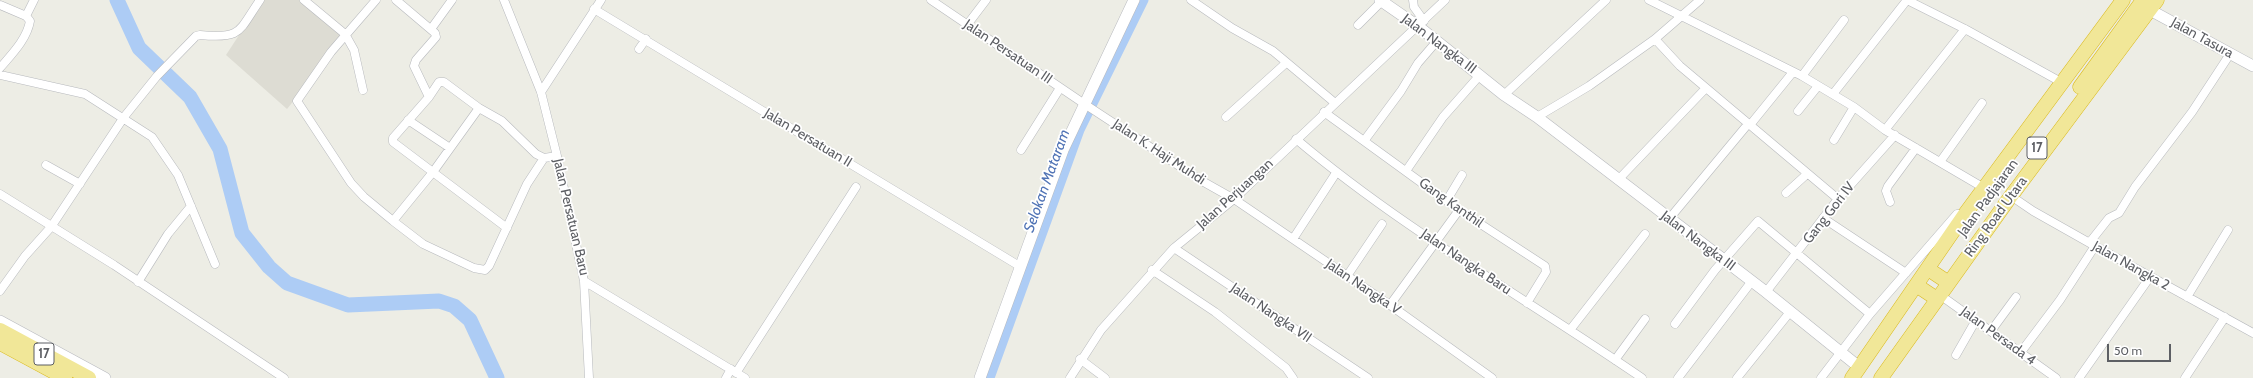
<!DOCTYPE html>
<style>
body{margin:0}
#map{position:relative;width:2253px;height:378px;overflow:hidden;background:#edede5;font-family:Cabin,sans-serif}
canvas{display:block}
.scale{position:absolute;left:2107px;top:344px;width:64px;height:18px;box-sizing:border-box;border:2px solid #5d5f64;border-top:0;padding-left:5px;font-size:12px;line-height:14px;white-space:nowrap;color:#5d5f64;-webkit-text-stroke:3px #fff;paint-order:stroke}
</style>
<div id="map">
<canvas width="2253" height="378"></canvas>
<div class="scale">50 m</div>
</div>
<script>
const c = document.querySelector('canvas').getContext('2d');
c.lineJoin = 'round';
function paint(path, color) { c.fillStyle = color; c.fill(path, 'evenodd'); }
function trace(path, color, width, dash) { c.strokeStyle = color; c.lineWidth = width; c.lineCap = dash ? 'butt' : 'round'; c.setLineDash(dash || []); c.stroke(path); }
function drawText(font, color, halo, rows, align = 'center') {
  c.font = font + ' Cabin,sans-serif'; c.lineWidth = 3.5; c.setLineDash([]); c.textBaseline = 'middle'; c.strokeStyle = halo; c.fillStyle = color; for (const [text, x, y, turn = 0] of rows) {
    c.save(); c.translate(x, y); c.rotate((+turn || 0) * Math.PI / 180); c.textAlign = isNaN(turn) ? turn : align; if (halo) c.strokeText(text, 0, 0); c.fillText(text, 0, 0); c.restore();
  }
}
paint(new Path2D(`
 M262 0H301L345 37 287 109 226 55Z`), '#dddcd3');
trace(new Path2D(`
 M990 378 1080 130 1144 0`), '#adccf5', 9);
trace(new Path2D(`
 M117 0 139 48 190 97 220 149 242 233 269 267 287 283 348 305 439 301 454 306 470 320 497 378`), '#adccf5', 15);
const street = new Path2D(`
 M304 0 345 34 354 50 363 90
 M376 0 331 52 297 101 351 183 364 197 393 221 423 244 474 268 485 270 489 266 527 184 544 158 557 156
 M396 0 435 33 436 37 416 60 414 66 429 97 393 138V142L507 228
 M504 0 541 92 557 156 584 281 589 378
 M931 0 1086 105 1202 181 1234 199 1390 305 1492 378
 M1191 0 1232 28 1273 51 1335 103
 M1413 0 1414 7 1424 21
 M1649 0 1802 76 1854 107 1885 130 1984 188
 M1907 0 1965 29 2061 82
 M0 5 26 16 30 21C27 39 12 54 0 68
 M594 9 1021 267
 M26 16 34 0
 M967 25 986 0
 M1358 25 1382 1
 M431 29 452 0
 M1655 39 1680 66 1838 199
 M639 49 646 39
 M0 75 85 94 152 137 178 175 215 264
 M1802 76 1844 20
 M541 92 601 0
 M1833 94 1907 0
 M1504 95 1606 0
 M429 97 439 82H444L479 108 502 121 536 154 544 158
 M1798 111 1818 86
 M1324 112 1459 210 1545 266 1546 272 1527 303
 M1226 117 1286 63
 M1537 117 1589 86 1655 39 1700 0
 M408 120 450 148
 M1750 125 1793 72
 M1885 130 1965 29
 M1296 139C1402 229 1527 299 1642 378
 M1834 140 1854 107
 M1364 141 1401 91 1418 63 1437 41
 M1021 150 1060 88
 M1940 162 1982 103
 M46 165 80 184
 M1406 171 1443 117 1480 75
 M1618 180 1706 88
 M1786 193 1807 174
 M0 194 114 265 284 378
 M2011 196 2033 211 2095 246 2253 333
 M1447 200 1462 175
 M1890 202 1886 191 1888 186 1916 148
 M1823 218 1906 273
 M1669 219 1748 124
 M393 221 433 172 479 108
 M1293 239 1336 173
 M2090 242 2109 218 2119 213 2135 187 2192 112 2230 54
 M1174 248 1368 378
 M1152 270 1215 312 1286 368 1293 378
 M1347 276 1382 224
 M584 281 745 378
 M138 282 168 234 191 206
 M0 291 25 256 51 227 124 117 157 76 196 36 200 35C242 39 238 32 260 0
 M1766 292 1838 199 1895 135
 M1940 295 2056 378
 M2187 297 2228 230
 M1390 305 1459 210
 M1675 324 1715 270 1758 221 1870 314
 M1570 330 1645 234
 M1991 331 2016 297
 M2021 352 2060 300 2095 246
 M1956 355 1976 320
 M1080 359 1105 378
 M1615 360 1645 319
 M736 373 856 187
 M726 378 731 369
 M1070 378 1101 330 1174 248 1234 199 1445 0
 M1678 378 1752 281
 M1737 378 1790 312
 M1821 378 1870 314 1957 214H1965
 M2079 378 2150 277
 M2185 378 2225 317`);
const secondary = new Path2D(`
 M1380 0 1419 27 1504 95 1537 117 1766 292 1859 367
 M2150 10 2253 66
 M0 321 105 378
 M980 378 1063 150 1134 0`);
const highway = new Path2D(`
 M2080 87 2143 0
 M1934 273 1943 279
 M1922 289 1931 295
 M0 330 89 378
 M0 343 65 378
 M1852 378 1965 214 2123 0
 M1881 378 2011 196 2157 0`);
trace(street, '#b7b9bd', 9);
trace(secondary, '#b8babf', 12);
trace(highway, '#d9b819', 15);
trace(street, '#fff', 8);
trace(secondary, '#fff', 11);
trace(highway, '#f1e798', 14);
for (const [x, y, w] of [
 [2037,148,20],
 [44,354,20]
]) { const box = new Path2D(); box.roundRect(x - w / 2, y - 11, w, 22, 3); c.fillStyle = '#fff'; c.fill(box); trace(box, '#5d5f64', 1); }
drawText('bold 13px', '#5d5f64', null, [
 ["17",2037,148],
 ["17",44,354]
]);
drawText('14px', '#5d5f64', '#fff', [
 ["Jalan Tasura",2202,38,29],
 ["Jalan Nangka III",1439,44,37],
 ["Jalan Persatuan III",1008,52,34],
 ["Jalan Persatuan II",808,138,31],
 ["Jalan K. Haji Muhdi",1159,152,33],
 ["Jalan Perjuangan",1235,194,-42],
 ["Jalan Padjajaran",1988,198,-54],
 ["Gang Kanthil",1451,203,35],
 ["Gang Gori IV",1829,213,-52],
 ["Jalan Persatuan Baru",571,217,77],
 ["Ring Road Utara",1996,217,-54],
 ["Jalan Nangka III",1698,241,37],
 ["Jalan Nangka Baru",1466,262,34],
 ["Jalan Nangka 2",2131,266,29],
 ["Jalan Nangka V",1363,287,34],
 ["Jalan Nangka VII",1271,313,34],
 ["Jalan Persada 4",1998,336,36]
]);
drawText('italic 15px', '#5275b6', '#fff', [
 ["Selokan Mataram",1047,181,-70]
]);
</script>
